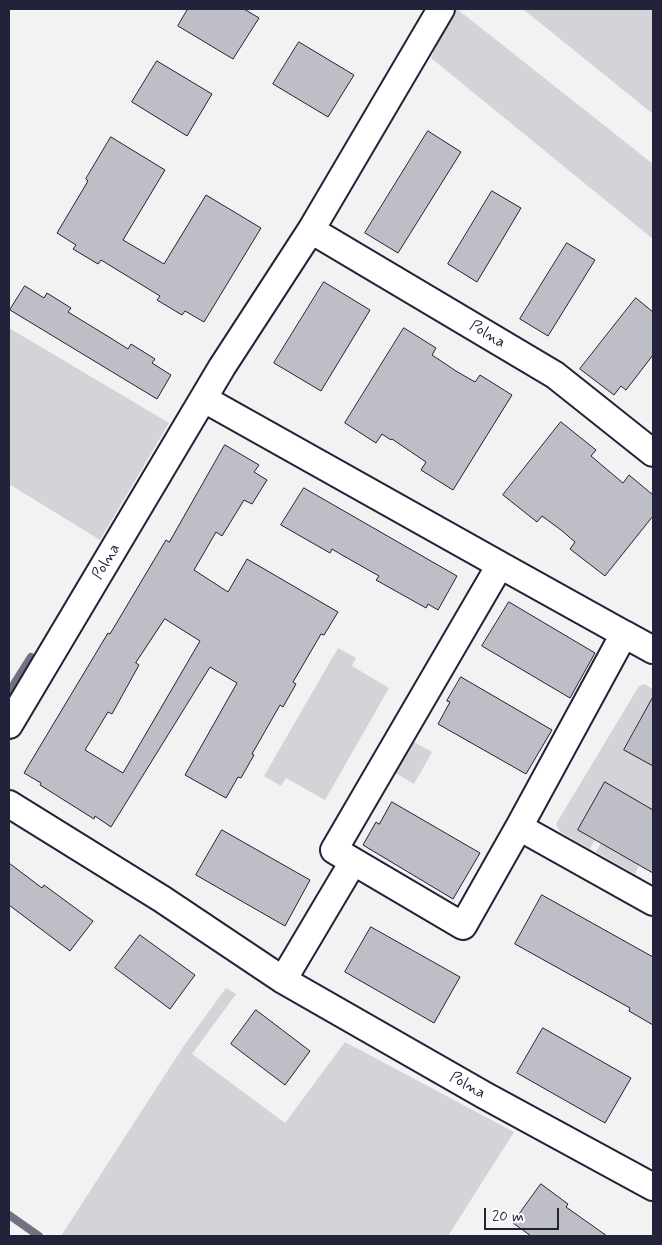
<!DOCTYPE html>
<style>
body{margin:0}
#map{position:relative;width:662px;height:1245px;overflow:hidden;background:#f2f2f3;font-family:Mynerve,sans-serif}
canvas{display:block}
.frame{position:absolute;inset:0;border:10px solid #22223b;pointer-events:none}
.scale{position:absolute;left:484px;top:1208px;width:75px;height:22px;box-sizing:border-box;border:2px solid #22223b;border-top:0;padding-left:6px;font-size:15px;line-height:18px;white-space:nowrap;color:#22223b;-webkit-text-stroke:4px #fff;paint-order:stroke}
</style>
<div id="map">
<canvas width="662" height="1245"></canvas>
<div class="frame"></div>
<div class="scale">20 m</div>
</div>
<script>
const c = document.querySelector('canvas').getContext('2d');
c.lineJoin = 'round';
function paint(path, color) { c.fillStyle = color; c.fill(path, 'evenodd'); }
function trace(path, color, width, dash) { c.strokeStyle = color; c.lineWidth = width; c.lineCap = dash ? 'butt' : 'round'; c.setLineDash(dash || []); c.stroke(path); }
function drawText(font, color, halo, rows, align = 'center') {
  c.font = font + ' Mynerve,sans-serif'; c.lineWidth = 4.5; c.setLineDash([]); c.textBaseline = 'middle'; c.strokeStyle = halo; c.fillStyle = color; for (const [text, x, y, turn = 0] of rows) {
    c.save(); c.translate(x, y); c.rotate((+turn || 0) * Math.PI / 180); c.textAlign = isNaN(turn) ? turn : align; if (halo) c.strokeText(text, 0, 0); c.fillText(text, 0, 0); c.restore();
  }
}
paint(new Path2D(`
 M453 9H457L653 164V239L431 58Z
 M523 9H653V114Z
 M9 328 169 423 100 540 9 484Z
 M338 648 356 658 352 666 389 688 325 800 286 778 281 786 264 776Z
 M644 684 653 689V701H651L624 749 653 766V810L605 782 578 830 595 840 590 849 560 832 556 824 639 686Z
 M410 740 432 752 414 784 392 771Z
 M601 843 639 865 635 874 596 852Z
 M226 988 236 994 192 1054 285 1123 345 1042 514 1132 448 1236H61L183 1047Z`), '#d3d3d8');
trace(new Path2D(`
 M9 692 31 657
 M9 1215 39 1236`), '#727282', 8);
const building = new Path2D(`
 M188 9H244L259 18 233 59 178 26Z
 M299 42 354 75 328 117 273 84Z
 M157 61 212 94 187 136 132 102Z
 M428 131 461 152 398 253 365 233Z
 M111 137 165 170 123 240 164 264 206 195 261 228 204 322 185 311 182 315 157 300 160 296 101 260 98 264 73 249 76 245 57 233 88 181 86 179Z
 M492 191 521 208 477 282 448 264Z
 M567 243 595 260 548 336 520 319Z
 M324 282 370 310 321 391 274 363Z
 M25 286 44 298 47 293 71 308 68 312 109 337 128 349 131 344 155 359 152 363 171 375 157 399 10 310Z
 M636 298 653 312V355L626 390 621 386 614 395 580 369Z
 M404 328 436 348 432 355 456 371 475 382 480 375 512 395 453 490 421 470 426 462 392 439 391 440 382 434 376 443 345 423Z
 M561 422 596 450 591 456 623 483 629 475 653 495V516L605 576 570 549 575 542 561 530 542 516 537 522 503 495Z
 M225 445 259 465 254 472 267 480 252 504 244 500 222 536 216 532 194 570 228 592 247 559 338 612 324 635 321 634 293 682 296 684 283 707 280 705 252 754 254 755 241 778 238 777 226 798 185 775 237 683 210 667 111 827 95 816 94 819 40 785 41 783 24 773 108 633 110 634 166 540 169 542ZM165 619 200 641 123 773 85 750 108 712 112 714 139 665 136 663Z
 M304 488 457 576 438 610 428 604 426 608 376 580 379 576 342 555 332 549 330 553 281 525Z
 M509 602 595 653 570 698 482 646Z
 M461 677 552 730 526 774 438 724 450 702 447 701Z
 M653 697V766L624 750Z
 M605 782 653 810V873L578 830Z
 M392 802 480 853 453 899 363 845 376 822 379 824Z
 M222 830 310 880 285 926 196 875Z
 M9 863 42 888 44 885 93 921 70 951 9 905Z
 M542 895 653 957V1025L629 1011 630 1008 515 944Z
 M371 927 460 977 434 1023 345 972Z
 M140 935 195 975 170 1009 115 968Z
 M256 1010 310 1051 285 1085 231 1044Z
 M543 1028 631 1078 605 1123 517 1073Z
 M541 1184 568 1204 566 1207 607 1236H531L513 1223Z`);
paint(building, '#bebec6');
trace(building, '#22223b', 1);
const minor = new Path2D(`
 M311 230 555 375 653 453
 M204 399 500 565 334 850 463 926 519 827 653 902
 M500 565 624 634 519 827
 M624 634 653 650
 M9 725 222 367 311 230 441 9
 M9 804 162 899 283 980 484 1095 653 1187
 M283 980 353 862`);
trace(minor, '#22223b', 30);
trace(minor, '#fff', 26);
drawText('16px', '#22223b', '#fff', [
 ["Polna",487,335,31],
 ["Polna",107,562,-59],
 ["Polna",467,1086,29]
]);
</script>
